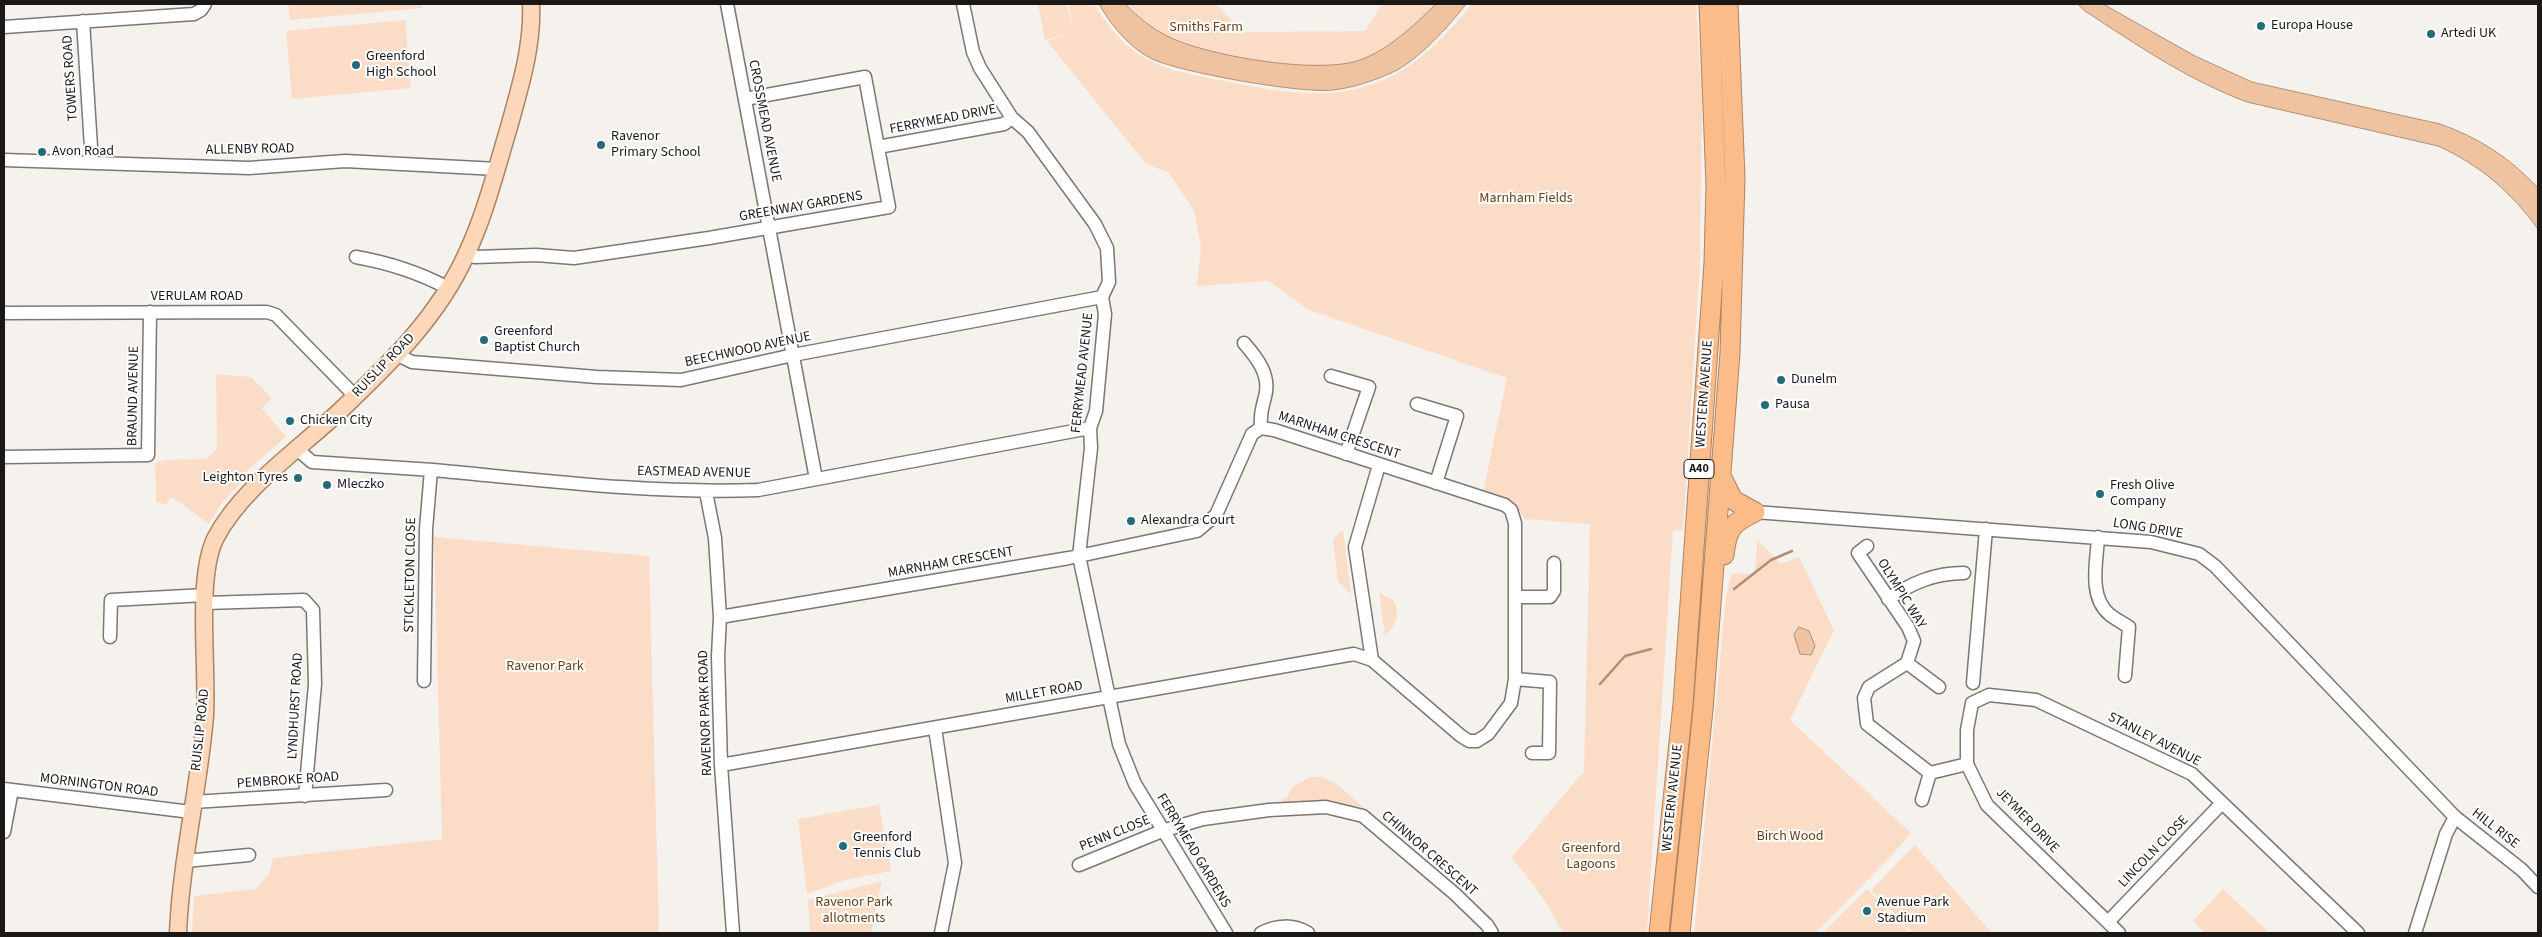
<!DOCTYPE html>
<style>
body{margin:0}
#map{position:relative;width:2542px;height:937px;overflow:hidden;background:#f5f1ed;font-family:"Source Sans 3",sans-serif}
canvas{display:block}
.frame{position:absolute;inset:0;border:5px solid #1b1918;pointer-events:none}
</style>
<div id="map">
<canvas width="2542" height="937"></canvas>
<div class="frame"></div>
</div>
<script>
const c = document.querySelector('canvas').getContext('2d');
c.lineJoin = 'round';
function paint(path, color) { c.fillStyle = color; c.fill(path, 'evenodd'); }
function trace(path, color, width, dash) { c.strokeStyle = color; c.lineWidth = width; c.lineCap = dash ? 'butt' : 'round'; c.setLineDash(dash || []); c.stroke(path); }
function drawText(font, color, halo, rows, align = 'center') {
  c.font = font + ' "Source Sans 3",sans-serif'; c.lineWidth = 4; c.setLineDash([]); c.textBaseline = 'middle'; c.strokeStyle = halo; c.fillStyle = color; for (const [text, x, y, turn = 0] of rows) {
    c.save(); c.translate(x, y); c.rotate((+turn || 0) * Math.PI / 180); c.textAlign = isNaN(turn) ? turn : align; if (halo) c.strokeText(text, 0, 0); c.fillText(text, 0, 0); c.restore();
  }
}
paint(new Path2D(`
 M288 4H422L423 8 290 20Z
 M1038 4H1067L1074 33 1069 4H1094C1116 40 1135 57 1175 71 1306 97 1378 124 1472 4H1696L1702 99 1700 263 1683 531 1673 530 1647 933H1563C1548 905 1533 881 1511 858L1584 771 1590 524 1525 519 1512 500 1483 492 1507 378 1309 310 1269 281 1197 286 1201 247 1194 210 1169 173 1146 164 1047 41 1068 34 1045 40Z
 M1125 4H1216L1243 32 1365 31 1382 4H1439L1383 53 1325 70 1211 56 1158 34Z
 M405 20 411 88 292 99 286 31Z
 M216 374 251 377 272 398 262 408 286 437 242 475V482L221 504 209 524 172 497 165 505 156 502 155 463 165 460 206 459 217 449Z
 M1343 530 1351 594 1338 581 1333 540Z
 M434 537 649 556 659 933H192L194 896 255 889 269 874 273 858 442 839Z
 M1757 539 1781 564 1799 557 1834 630 1790 720 1911 833 1893 854 1815 933H1694L1726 596 1732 573 1755 574Z
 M1379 592 1393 600C1401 615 1396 624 1385 636Z
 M1310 777C1332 774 1348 794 1364 808L1361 811C1335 800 1311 801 1282 804L1281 801 1287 797 1292 787Z
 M879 805 891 871 845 880 807 894 798 819Z
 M1915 845 1992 933H1913L1871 890Z
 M882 881 871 933H810L808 900Z
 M1867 889 1910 933H1823Z
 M2223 889 2270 933H2205L2193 921Z`), '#fbddc7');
const water = new Path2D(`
 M1099 4H1125C1138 17 1151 28 1167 36 1206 56 1315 74 1357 61 1388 51 1413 26 1436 4H1466C1449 26 1417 62 1391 73 1373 81 1352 88 1333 90 1303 94 1177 72 1150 58 1128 46 1111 25 1099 4Z
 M2078 4H2103L2195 56 2252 82 2440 124C2479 138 2509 157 2538 188V229C2511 192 2480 165 2438 146L2247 102C2188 80 2137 45 2085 11Z
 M1799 627 1809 631 1815 646 1811 655 1800 654 1794 635Z`);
paint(water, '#efc3a0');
trace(water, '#af9077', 1);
trace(new Path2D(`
 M1734 589 1771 560 1792 551
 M1600 684 1625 656 1651 649`), '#af9077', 2.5);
const minor = new Path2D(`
 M727 4 816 479
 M963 4 973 52 980 68 1012 118 1028 132 1095 224 1107 248 1109 282 1102 297 1105 314 1096 411 1090 428 1091 448 1079 556 1119 744 1135 784 1226 933
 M83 21 92 163
 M4 27 194 14 201 10 205 4
 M878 147 1004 124 1012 118
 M4 160 249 168 345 161 497 169
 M466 255 475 257 536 255 574 258 709 238 889 207 865 77 745 99
 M356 257C390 263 418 272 448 288
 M4 313 267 312 276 315 355 396
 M1244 343C1257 358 1271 375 1265 397 1262 408 1260 416 1261 428
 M398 355 412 362 450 365 597 377 681 380 793 355 1102 297
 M1331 376 1369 387 1346 454
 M1417 404 1457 416 1436 483
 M297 449 312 462C352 465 393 467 433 470 541 480 650 494 758 490L1090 428
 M4 457 148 455 150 312
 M706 492 715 538 720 617 718 656 721 765 733 933
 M1755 512 2151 542 2199 554 2215 566 2455 817 2522 870 2538 887
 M2098 537C2097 561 2088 596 2109 614 2115 619 2123 623 2129 627L2125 676
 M1867 546 1858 553 1908 627 1914 641 1907 663 1869 687 1864 698 1867 724 1930 773 1967 764
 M1515 597H1550L1554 591V563
 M1888 599C1912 583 1934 573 1964 573
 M205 603 304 600 313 610 315 684 305 796
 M720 617 1069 558 1197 531 1216 515 1252 434 1261 428 1274 430 1505 505 1511 510 1515 523V679L1511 703 1488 734 1477 741H1469L1461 736 1372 660 1354 654 721 765
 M110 637 111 600 205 595
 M1372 660 1355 547 1379 465
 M1907 663 1939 687
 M1515 679 1550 682 1549 753H1532
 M424 681 426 529 431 470
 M1973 683 1986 529
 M935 728 955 863 941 933
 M4 789 191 812
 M1922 800 1930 773
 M193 802 386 790
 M4 832 12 790
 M185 861 249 855
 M1079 865 1162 831 1203 819 1269 810 1326 807 1363 816 1455 894 1487 925 1492 933
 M2108 922 2222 803
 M1261 933C1276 925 1293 924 1308 933
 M2119 933 1987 805 1967 764V730L1972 703 1989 695 2036 700 2192 774 2358 933
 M2415 933 2446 834 2455 817`);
const major = new Path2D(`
 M178 933C181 860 199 788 205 716 208 668 196 579 215 539 241 488 301 448 342 409 390 363 438 317 466 255 485 215 496 170 509 127 520 87 533 46 531 4`);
const highway = new Path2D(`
 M1721 476 1733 500 1755 512
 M1724 555C1727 529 1731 523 1755 512
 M1659 933 1683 704 1714 263 1716 185 1709 4
 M1680 933 1703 710 1730 353 1735 178 1728 4`);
trace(minor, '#7b7774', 15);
trace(major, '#ad8362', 19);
trace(highway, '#ad8362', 21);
trace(minor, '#fff', 12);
trace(major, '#fdd7b9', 16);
trace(highway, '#fcbc8a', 19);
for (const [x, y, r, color] of [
 [2261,26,5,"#256a7a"],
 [2431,34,5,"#256a7a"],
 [356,65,5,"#256a7a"],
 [601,145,5,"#256a7a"],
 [42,152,5,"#256a7a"],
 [484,340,5,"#256a7a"],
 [1781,380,5,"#256a7a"],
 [1765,405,5,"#256a7a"],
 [290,421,5,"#256a7a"],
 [298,478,5,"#256a7a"],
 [327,485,5,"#256a7a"],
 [2100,494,5,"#256a7a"],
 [1131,521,5,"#256a7a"],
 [843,846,5,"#256a7a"],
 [1867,911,5,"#256a7a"]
]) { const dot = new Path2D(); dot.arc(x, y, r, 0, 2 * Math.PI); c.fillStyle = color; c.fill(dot); trace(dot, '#fff', 2); }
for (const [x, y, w] of [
 [1699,469,30]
]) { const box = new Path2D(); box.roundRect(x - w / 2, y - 9.5, w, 19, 4); c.fillStyle = '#fff'; c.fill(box); trace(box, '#1b1918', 1); }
drawText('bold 12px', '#1b1918', null, [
 ["A40",1699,469]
]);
drawText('14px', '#1b1918', '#fff', [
 ["Europa House",2271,26],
 ["Artedi UK",2441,34],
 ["Greenford",366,57],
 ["High School",366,73],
 ["Ravenor",611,137],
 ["Primary School",611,153],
 ["Avon Road",52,152],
 ["Greenford",494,332],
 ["Baptist Church",494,348],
 ["Dunelm",1791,380],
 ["Pausa",1775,405],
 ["Chicken City",300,421],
 ["Leighton Tyres",288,478,"right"],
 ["Mleczko",337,485],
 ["Fresh Olive",2110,486],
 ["Company",2110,502],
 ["Alexandra Court",1141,521],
 ["Greenford",853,838],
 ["Tennis Club",853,854],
 ["Avenue Park",1877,903],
 ["Stadium",1877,919]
], 'left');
drawText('14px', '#683e18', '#fff', [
 ["Smiths Farm",1206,28],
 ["Marnham Fields",1526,199],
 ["Ravenor Park",545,667],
 ["Birch Wood",1790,837],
 ["Greenford",1591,849],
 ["Lagoons",1591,865],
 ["Ravenor Park",854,903],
 ["allotments",854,919]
]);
drawText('14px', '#1b1918', '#fff', [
 ["TOWERS ROAD",71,78,-94],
 ["FERRYMEAD DRIVE",943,120,-11],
 ["CROSSMEAD AVENUE",764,121,79],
 ["ALLENBY ROAD",250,150,-1],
 ["GREENWAY GARDENS",801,207,-10],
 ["VERULAM ROAD",197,297],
 ["BEECHWOOD AVENUE",748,350,-12],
 ["RUISLIP ROAD",384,366,-46],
 ["FERRYMEAD AVENUE",1083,373,-84],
 ["WESTERN AVENUE",1705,394,-86],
 ["BRAUND AVENUE",134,396,-89],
 ["MARNHAM CRESCENT",1339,436,18],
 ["EASTMEAD AVENUE",694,473,1],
 ["LONG DRIVE",2148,529,9],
 ["MARNHAM CRESCENT",951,563,-10],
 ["STICKLETON CLOSE",411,575,-89],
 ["OLYMPIC WAY",1901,594,58],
 ["MILLET ROAD",1044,693,-10],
 ["LYNDHURST ROAD",296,706,-87],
 ["RAVENOR PARK ROAD",706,713,-92],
 ["RUISLIP ROAD",201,730,-84],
 ["STANLEY AVENUE",2154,740,27],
 ["PEMBROKE ROAD",288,781,-4],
 ["MORNINGTON ROAD",99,786,7],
 ["WESTERN AVENUE",1673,798,-84],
 ["JEYMER DRIVE",2027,821,46],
 ["HILL RISE",2495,829,38],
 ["PENN CLOSE",1115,834,-22],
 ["FERRYMEAD GARDENS",1193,851,59],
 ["LINCOLN CLOSE",2154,852,-46],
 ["CHINNOR CRESCENT",1429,854,41]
]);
</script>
